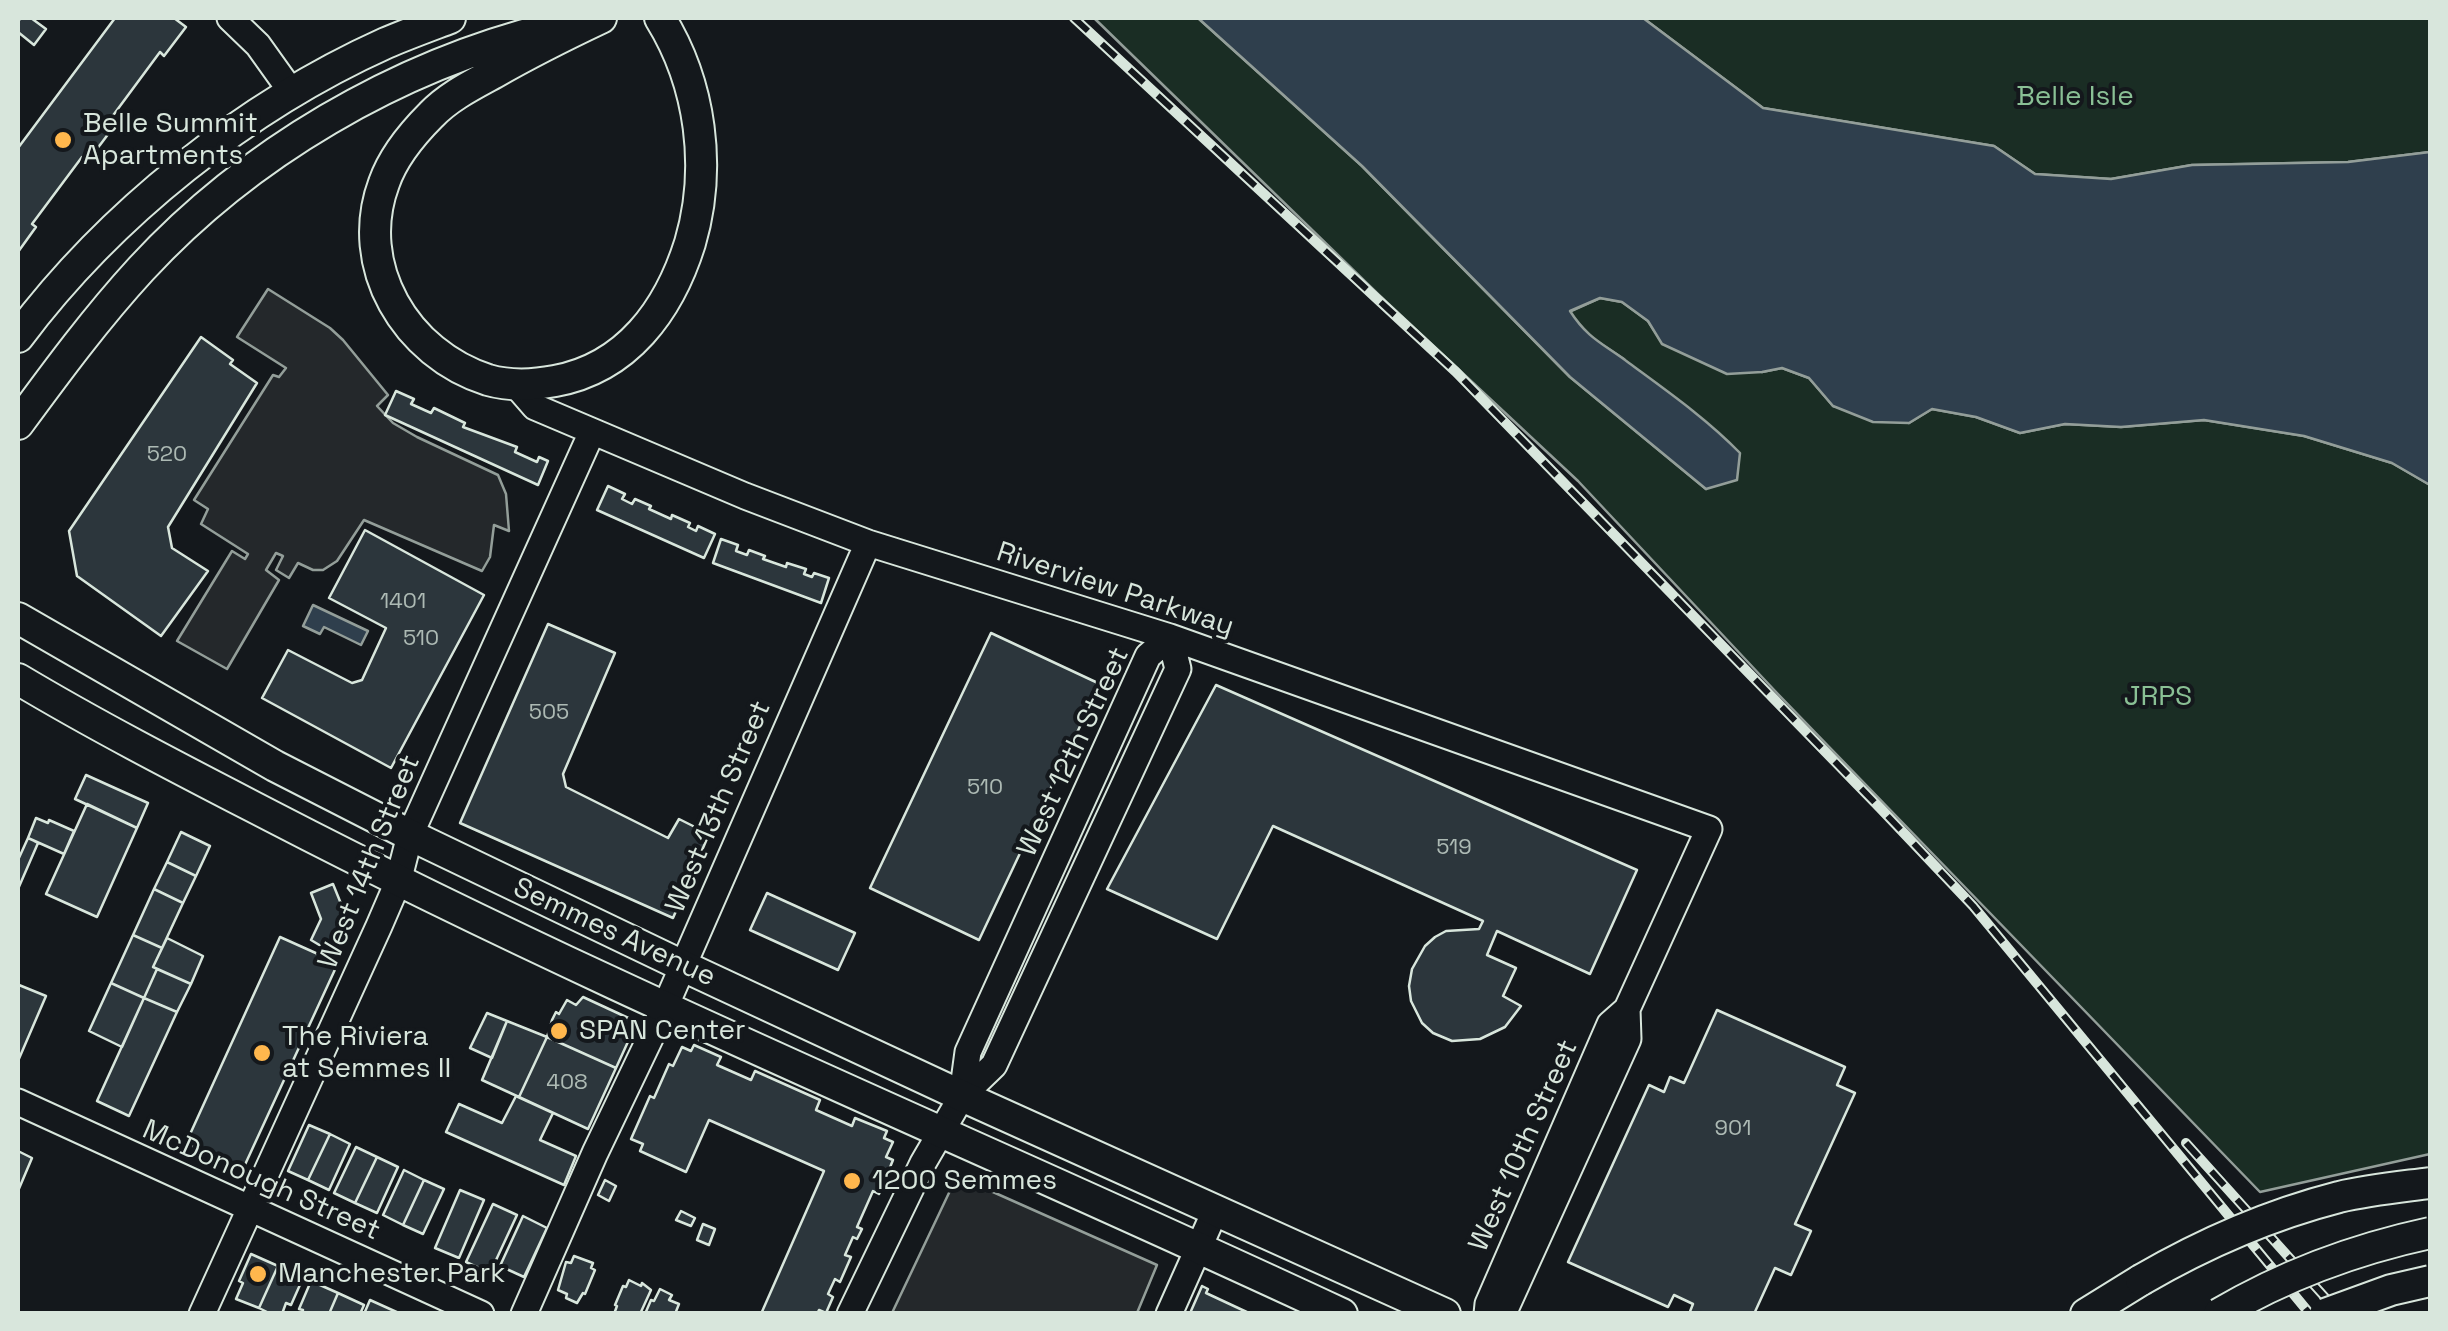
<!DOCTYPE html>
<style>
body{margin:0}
#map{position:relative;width:2448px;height:1331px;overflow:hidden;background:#14181c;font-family:"Space Grotesk",sans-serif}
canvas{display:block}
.frame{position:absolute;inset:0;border:20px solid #d8e6dc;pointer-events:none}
</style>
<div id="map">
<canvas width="2448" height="1331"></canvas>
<div class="frame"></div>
</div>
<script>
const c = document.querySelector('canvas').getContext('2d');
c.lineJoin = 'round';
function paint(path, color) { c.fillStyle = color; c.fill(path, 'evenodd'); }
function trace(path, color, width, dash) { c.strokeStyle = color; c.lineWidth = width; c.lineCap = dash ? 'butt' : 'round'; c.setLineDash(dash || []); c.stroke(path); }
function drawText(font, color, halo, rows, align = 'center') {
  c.font = font + ' "Space Grotesk",sans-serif'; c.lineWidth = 8; c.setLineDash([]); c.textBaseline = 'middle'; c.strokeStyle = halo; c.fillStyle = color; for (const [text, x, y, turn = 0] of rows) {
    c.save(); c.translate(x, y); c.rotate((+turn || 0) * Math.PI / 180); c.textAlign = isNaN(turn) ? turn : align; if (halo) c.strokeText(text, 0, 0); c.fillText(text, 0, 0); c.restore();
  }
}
const green = new Path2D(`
 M1094 18H1198L1362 166 1570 377 1706 489 1624 359 1589 336 1569 312 1600 298 1622 302 1648 321 1663 344 1762 372 1782 368 1809 378 1833 406 1909 423 1932 409 1976 417 2020 433 2065 424 2121 427 2204 420 2304 436 2392 463 2430 485V1154L2260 1192 1777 693 1578 481 1379 295Z
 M1643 18H2430V152L2348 162 2192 165 2111 179 2035 174 1994 146 1763 108Z`);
paint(green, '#1a2d24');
trace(green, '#939e99', 2.5);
const parking = new Path2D(`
 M268 289 330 328 343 340 388 395 377 406 393 423 417 437 498 475 506 494 509 531 494 525 490 557 482 571 364 520 337 561 323 570H313L298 563 289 578 276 570 283 556 276 553 266 570 279 580 227 669 177 641 232 551 245 559 248 554 201 524 208 509 194 500 273 375 279 377 286 368 237 337Z
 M957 1176 1157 1265 1137 1313H892Z`);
paint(parking, '#24282b');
trace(parking, '#939e99', 2.5);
const water = new Path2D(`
 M1198 18H1643L1763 108 1994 146 2035 174 2111 179 2192 165 2348 162 2430 152V485L2392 463 2304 436 2204 420 2121 427 2065 424 2020 433 1976 417 1932 409 1909 423 1873 422 1833 406 1809 378 1782 368 1762 372 1727 374 1662 344 1648 321 1622 302 1600 298 1570 311C1588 339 1604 344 1629 363 1667 391 1707 419 1740 453L1737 480 1706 489 1570 377 1362 166Z
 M313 605 368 631 361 645 324 627 320 634 303 626Z`);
paint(water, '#2f3f4d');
trace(water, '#939e99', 2.5);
const building = new Path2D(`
 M21 18H31L46 29 34 45 18 32V21Z
 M115 18H174L186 27 164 56 160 52 103 129 109 133 88 161 82 157 32 224 36 227 18 252V148Z
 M201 337 233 360 230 364 257 383 168 527 172 548 208 571 161 636 77 576 69 531Z
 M396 391 414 399 411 404 431 413 434 408 465 423 463 427 517 447 515 452 537 462 539 457 548 461 538 485 385 415Z
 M608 486 625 494 622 499 632 504 635 499 651 506 649 509 671 519 672 515 690 523 688 527 696 531 698 526 715 534 704 558 597 510Z
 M365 530 484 595 391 768 262 698 288 650 352 683 362 680 386 628 329 598Z
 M721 539 738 545 736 551 747 555 749 550 765 556 763 559 786 567 787 563 806 569 804 574 812 577 814 573 829 578 821 603 713 563Z
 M548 624 615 653 563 774 566 787 668 838 679 819 709 834 673 918 460 823Z
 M991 633 1100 684 979 940 870 888Z
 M1216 685 1637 870 1590 974 1497 931 1487 955 1516 968 1503 996 1521 1006 1505 1027 1480 1039 1452 1041 1433 1033 1422 1023 1411 1001 1409 986 1412 969 1425 946 1435 937 1446 931 1479 929 1483 921 1273 826 1217 939 1107 889Z
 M86 775 148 803 137 828 75 799Z
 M87 804 137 828 97 917 46 894Z
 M36 818 48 823 49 820 74 831 64 854 28 838Z
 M181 832 210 846 196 876 167 862Z
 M28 838 38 843 18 889V860Z
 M167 862 196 876 183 903 154 889Z
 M333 884 348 921 331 952 311 940 321 919 311 893Z
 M154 889 183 903 162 948 133 935Z
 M767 893 855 933 838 970 750 930Z
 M133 935 162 948 153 967 157 969 144 998 111 983Z
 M280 937 338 963 243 1169 186 1143Z
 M167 938 203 956 191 984 153 967Z
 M157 969 191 984 177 1012 144 998Z
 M111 983 144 998 122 1047 89 1031Z
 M19 985 46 996 18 1061V988Z
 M583 997 637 1022 616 1068 547 1037 552 1020 556 1012 559 1014 567 1000 576 1005Z
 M144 998 177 1012 129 1116 97 1101Z
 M1717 1010 1845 1067 1837 1085 1855 1093 1795 1224 1811 1231 1791 1275 1775 1268 1754 1314H1689L1693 1304 1674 1295 1668 1307 1568 1262 1649 1085 1664 1092 1670 1077 1684 1083Z
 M487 1013 507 1021 492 1058 470 1048Z
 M507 1021 547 1037 519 1097 482 1080Z
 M547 1037 616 1068 588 1129 519 1097Z
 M694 1045 721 1057 717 1065 751 1080 755 1071 820 1100 816 1110 852 1126 855 1118 887 1131 884 1138 893 1142 886 1157 893 1160 879 1194 873 1191 857 1227 862 1229 857 1239 853 1237 845 1255 851 1257 840 1282 835 1279 828 1294 833 1297 826 1313 819 1310 817 1314H761L824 1171 709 1120 686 1172 640 1151 643 1144 631 1139 650 1096 654 1098 669 1064 673 1066 682 1047 691 1051Z
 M516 1096 553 1113 540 1140 576 1156 564 1185 446 1132 459 1104 502 1123Z
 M309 1125 330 1134 308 1180 288 1171Z
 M330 1134 350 1144 329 1190 308 1180Z
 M356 1147 377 1157 355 1203 334 1193Z
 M18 1151 32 1158 18 1191Z
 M377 1157 398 1167 377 1213 355 1203Z
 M404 1170 424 1180 403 1225 383 1215Z
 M424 1180 444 1189 423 1234 403 1225Z
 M605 1180 616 1186 609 1201 598 1195Z
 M460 1190 484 1200 459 1258 435 1248Z
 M493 1204 517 1215 490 1273 466 1262Z
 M681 1211 695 1218 691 1226 676 1220Z
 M523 1216 547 1228 524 1277 500 1266Z
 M703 1224 715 1229 709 1245 697 1240Z
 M251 1254 278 1266 259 1308 236 1299 243 1283 239 1281Z
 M574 1256 593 1263 591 1268 595 1270 585 1294 583 1293 577 1303 566 1298 567 1294 558 1290 566 1262 571 1263Z
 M278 1266 303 1278 291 1305 286 1303 282 1314H271L259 1308Z
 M629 1280 641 1286 642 1283 651 1290 640 1314H614L617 1306 615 1305 623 1286 626 1287Z
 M311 1281 338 1293 329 1314H302L303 1310 299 1309Z
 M1202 1286 1208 1289 1206 1293 1251 1314H1196L1191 1311Z
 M660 1289 672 1295 669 1300 679 1304 675 1314H645L651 1300 654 1301Z
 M338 1293 364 1305 360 1314H329Z
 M370 1300 401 1314H364Z`);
paint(building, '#2c363c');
trace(building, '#d8e6dc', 2.5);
const minor = new Path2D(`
 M230 18 258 45 293 94
 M515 384 535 407 745 496 868 543 1170 637 1709 829 1627 1009 1610 1024 1488 1304 1487 1314
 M18 1102 481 1314
 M202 1314 379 926 398 882 410 835 592 432
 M524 1314 595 1153 665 1007 868 543
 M850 1314 923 1163 962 1096 994 1065 1178 669 1170 637 1148 656 968 1052 962 1096
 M1169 1314 1216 1209
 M1503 1314 1628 1039 1627 1009`);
const major = new Path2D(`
 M601 18C565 35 529 53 494 73 472 85 448 97 431 115 412 134 393 157 384 183 353 266 406 354 488 380 509 386 534 385 555 381 627 368 669 310 690 243 712 168 701 84 660 18
 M18 337C110 214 246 106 386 43 407 34 429 26 450 18
 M18 424C57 371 96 318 141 269 248 153 397 66 550 28
 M18 618 275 766 410 835 683 966 962 1096 1445 1314
 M18 679C100 728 186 772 271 816 620 997 985 1147 1342 1314
 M2086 1314 2141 1280`);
trace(minor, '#d8e6dc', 29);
trace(major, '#d8e6dc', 34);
trace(minor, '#14181c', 25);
trace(major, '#14181c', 30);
const rail = new Path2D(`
 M1074 18 1456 372 1880 808 1973 906 2310 1314
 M2186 1143 2340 1314`);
trace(rail, '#d8e6dc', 10);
trace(rail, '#14181c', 6, [19]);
const majorBridge = new Path2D(`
 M2141 1280C2203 1244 2269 1215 2339 1197 2369 1190 2400 1187 2430 1183
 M2219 1314C2285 1275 2356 1249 2430 1233
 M2325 1314 2391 1290 2430 1281`);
trace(majorBridge, '#d8e6dc', 34, []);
trace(majorBridge, '#14181c', 30);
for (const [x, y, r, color] of [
 [63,140,10,"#ffb74d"],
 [559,1031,10,"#ffb74d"],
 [262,1053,10,"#ffb74d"],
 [852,1181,10,"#ffb74d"],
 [258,1274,10,"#ffb74d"]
]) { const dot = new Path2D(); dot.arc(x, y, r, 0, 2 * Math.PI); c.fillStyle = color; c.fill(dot); trace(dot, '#14181c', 4); }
drawText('22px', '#adbab4', null, [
 ["520",167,455],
 ["1401",403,602],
 ["510",421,639],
 ["505",549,713],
 ["510",985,788],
 ["519",1454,848],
 ["408",567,1083],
 ["901",1733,1129]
]);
drawText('28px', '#8ac095', '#14181c', [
 ["Belle Isle",2075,97],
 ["JRPS",2158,697]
]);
drawText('28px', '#d8e6dc', '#14181c', [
 ["Belle Summit",83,124],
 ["Apartments",83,156],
 ["SPAN Center",579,1031],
 ["The Riviera",282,1037],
 ["at Semmes II",282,1069],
 ["1200 Semmes",872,1181],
 ["Manchester Park",278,1274]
], 'left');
drawText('28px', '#d8e6dc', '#14181c', [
 ["Riverview Parkway",1115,590,18],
 ["West 12th Street",1074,752,-65],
 ["West 13th Street",719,807,-67],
 ["West 14th Street",370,862,-68],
 ["Semmes Avenue",614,933,25],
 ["West 10th Street",1524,1146,-66],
 ["McDonough Street",261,1181,24]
]);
</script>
